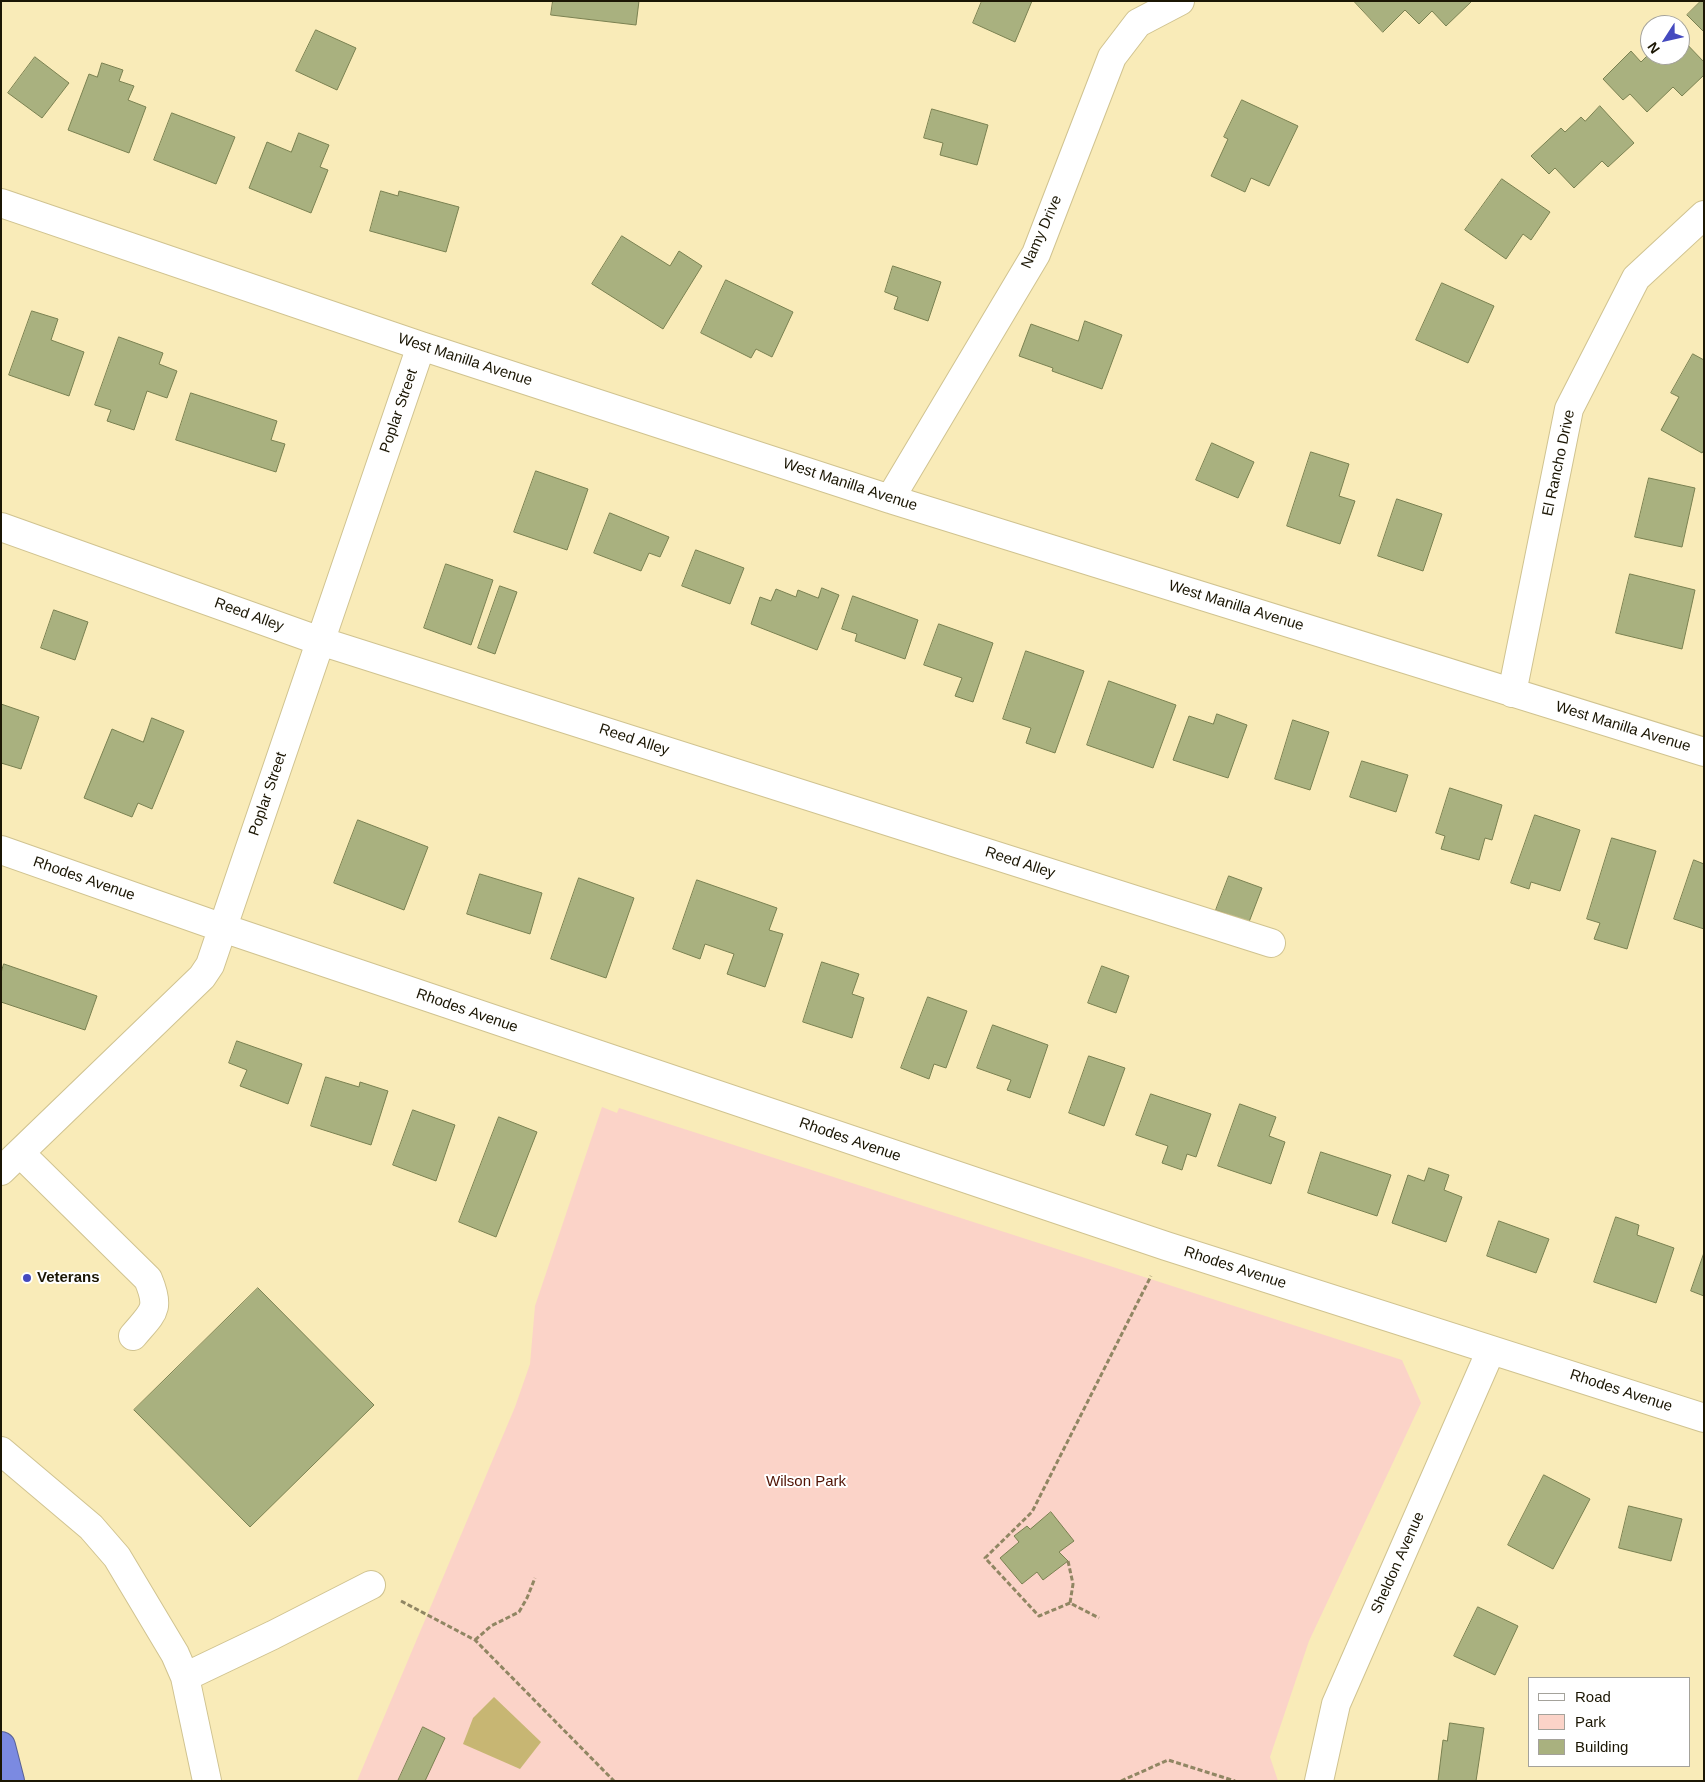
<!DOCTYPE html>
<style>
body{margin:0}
#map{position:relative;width:1705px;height:1782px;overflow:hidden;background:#f9ebb8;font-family:Arial,sans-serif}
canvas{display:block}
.frame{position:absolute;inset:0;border:2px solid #1b1604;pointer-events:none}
.legend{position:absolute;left:1528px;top:1677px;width:162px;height:90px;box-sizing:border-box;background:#fff;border:1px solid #a4a29b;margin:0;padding:6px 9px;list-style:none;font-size:15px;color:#1b1604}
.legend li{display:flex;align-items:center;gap:10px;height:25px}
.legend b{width:25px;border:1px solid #a4a29b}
.north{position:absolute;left:1640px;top:15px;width:50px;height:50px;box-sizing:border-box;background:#fff;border:1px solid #a4a29b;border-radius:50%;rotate:235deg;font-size:14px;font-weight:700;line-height:20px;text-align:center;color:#1b1604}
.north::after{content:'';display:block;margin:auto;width:18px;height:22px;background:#454abf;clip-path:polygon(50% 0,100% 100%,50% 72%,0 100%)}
</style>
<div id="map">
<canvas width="1705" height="1782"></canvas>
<div class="frame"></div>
<ul class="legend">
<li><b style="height:6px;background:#fff"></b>Road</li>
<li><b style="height:14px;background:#fbd3c8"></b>Park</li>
<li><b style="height:14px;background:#a9b17f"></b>Building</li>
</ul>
<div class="north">N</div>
</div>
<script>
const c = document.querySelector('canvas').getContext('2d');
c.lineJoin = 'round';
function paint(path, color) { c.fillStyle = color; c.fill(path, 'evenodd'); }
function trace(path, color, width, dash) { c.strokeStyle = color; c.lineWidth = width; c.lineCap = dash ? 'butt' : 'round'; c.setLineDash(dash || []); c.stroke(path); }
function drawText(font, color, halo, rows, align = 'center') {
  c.font = font + ' Arial,sans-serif'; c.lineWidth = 4; c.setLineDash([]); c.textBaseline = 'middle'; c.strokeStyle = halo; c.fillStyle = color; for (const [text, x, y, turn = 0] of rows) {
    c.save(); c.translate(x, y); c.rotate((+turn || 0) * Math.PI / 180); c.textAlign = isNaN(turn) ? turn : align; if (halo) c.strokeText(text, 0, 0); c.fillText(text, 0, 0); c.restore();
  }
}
paint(new Path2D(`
 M602 1107 617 1113 619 1108 1402 1360 1421 1403 1309 1641 1270 1757 1278 1781H357L515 1407 530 1364 535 1306Z`), '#fbd3c8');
paint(new Path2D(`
 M494 1697 541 1742 520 1769 463 1744 473 1718Z`), '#c7b673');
const building = new Path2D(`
 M553 1H639L636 25 551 15Z
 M982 1H1032L1015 42 973 23Z
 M1354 1H1472L1446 26 1432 11 1419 24 1405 10 1383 32Z
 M1701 1H1704V32L1687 15Z
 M316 30 356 48 337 90 296 71Z
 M1680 37 1704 62V75L1682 96 1673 87 1647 112 1630 94 1623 100 1603 79 1631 51 1641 62 1650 53V55H1680Z
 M35 57 69 83 42 118 8 93Z
 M102 63 123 70 119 81 134 86 128 100 146 107 129 153 68 130 89 74 97 77Z
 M1242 100 1298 126 1269 186 1251 178 1245 192 1211 176 1228 139 1224 137Z
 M1600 106 1634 143 1608 167 1602 161 1574 188 1555 168 1549 174 1531 156 1561 128 1565 132 1581 117 1585 121Z
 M932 109 988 125 977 165 940 155 943 143 924 138Z
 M172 113 235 137 216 184 154 160Z
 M299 133 329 145 320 167 328 170 311 213 249 188 267 142 291 152Z
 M1502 179 1550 212 1531 240 1523 234 1506 259 1465 230Z
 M381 191 398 196 399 191 459 207 446 252 370 231Z
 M622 236 670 266 679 251 702 266 663 329 592 284Z
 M893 266 941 282 928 321 894 309 898 297 885 292Z
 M726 280 793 312 772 357 756 349 751 358 701 333Z
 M1442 283 1494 306 1468 363 1416 340Z
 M32 311 58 319 51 340 84 352 69 396 9 375Z
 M1085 321 1122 335 1102 389 1052 371 1053 368 1019 356 1031 324 1078 341Z
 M119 337 163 353 159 364 177 371 167 398 147 391 134 430 107 421 111 410 95 405Z
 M1693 354 1704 360V450L1702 453 1661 430 1679 397 1671 393Z
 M191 393 277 421 271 440 285 444 276 472 176 440Z
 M1212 443 1254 462 1238 498 1196 480Z
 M1311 452 1349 464 1339 496 1355 501 1340 544 1287 526Z
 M536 471 588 489 567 550 514 532Z
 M1649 478 1695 488 1682 547 1635 537Z
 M1397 499 1442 514 1423 571 1378 556Z
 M610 513 669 537 660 557 649 553 641 571 594 553Z
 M696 550 744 568 730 604 682 586Z
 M446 564 493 580 471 645 424 628Z
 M1630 574 1695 590 1682 649 1616 633Z
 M500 586 517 592 495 654 478 648Z
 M822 588 839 595 817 650 751 624 760 597 771 601 776 589 796 597 798 590 818 598Z
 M853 596 918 620 905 659 855 641 857 634 842 629Z
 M54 610 88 622 75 660 41 648Z
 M939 624 993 643 973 702 955 696 962 678 924 665Z
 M1026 651 1084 671 1055 753 1026 743 1031 728 1003 719Z
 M1109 681 1176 705 1153 768 1087 745Z
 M1 704 39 717 21 769 1 763Z
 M1217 714 1247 725 1228 778 1173 760 1189 716 1213 724Z
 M152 718 184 731 152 809 138 803 132 817 84 798 112 729 143 742Z
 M1293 720 1329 732 1310 790 1275 779Z
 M1362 761 1408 775 1396 812 1350 797Z
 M1450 788 1502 805 1492 840 1485 838 1479 860 1441 849 1445 836 1436 833Z
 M1535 815 1580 830 1560 891 1531 882 1529 889 1511 883Z
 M358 820 428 847 404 910 334 883Z
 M1612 838 1656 851 1627 949 1594 939 1600 923 1587 919Z
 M1694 860 1704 864V929L1674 919Z
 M480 874 542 893 530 934 467 914Z
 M1229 876 1262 888 1249 922 1216 910Z
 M579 878 634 898 606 978 551 959Z
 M697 880 777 908 769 930 783 934 765 987 727 974 734 954 705 944 700 959 673 949Z
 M822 962 859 974 852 994 864 998 852 1038 803 1022Z
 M4 964 97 996 85 1030 1 1002V973Z
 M1102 966 1129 976 1116 1013 1088 1003Z
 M928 997 967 1011 946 1068 934 1064 929 1079 901 1068Z
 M993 1025 1048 1045 1030 1098 1007 1090 1011 1080 977 1068Z
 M237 1041 302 1064 288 1104 240 1086 247 1070 229 1063Z
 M1089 1056 1125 1068 1104 1126 1069 1113Z
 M326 1077 359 1087 360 1082 388 1091 371 1145 311 1126Z
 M1151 1094 1211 1114 1196 1157 1187 1154 1182 1170 1162 1163 1168 1146 1136 1135Z
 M1240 1104 1276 1117 1269 1136 1285 1142 1271 1184 1218 1166Z
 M413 1110 455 1125 436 1181 393 1165Z
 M499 1117 537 1132 496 1237 459 1222Z
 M1321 1152 1391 1175 1377 1216 1308 1193Z
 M1429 1168 1449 1175 1444 1190 1462 1197 1446 1242 1392 1223 1408 1175 1424 1181Z
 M1616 1217 1639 1225 1637 1235 1674 1248 1656 1303 1594 1282Z
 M1499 1221 1549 1239 1536 1273 1487 1256Z
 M1704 1253V1296L1691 1291Z
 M258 1288 374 1405 250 1527 134 1410Z
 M1544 1475 1590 1499 1553 1569 1508 1545Z
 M1629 1506 1682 1519 1671 1561 1619 1548Z
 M1051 1512 1074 1541 1059 1552 1068 1561 1043 1580 1037 1572 1022 1584 1000 1558 1019 1542 1014 1536 1027 1526 1030 1529Z
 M1478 1607 1518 1626 1495 1675 1454 1656Z
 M1450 1723 1484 1728 1476 1781H1438L1443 1740 1447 1741Z
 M423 1727 445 1738 425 1781H398Z`);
paint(building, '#a9b17f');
trace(building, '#7a8151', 1);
const minor = new Path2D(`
 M1 203 421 346 890 499 1704 752
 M890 499 1036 254 1112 57 1138 23 1180 1
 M1 527 320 641 1271 943
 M1512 693 1569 409 1636 278 1704 215
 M1 850 223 928 1166 1246 1704 1418
 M20 1153 148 1279C161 1310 153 1312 133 1336
 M1 1171 202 977 210 965 421 346
 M1 1451 91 1527 117 1557 175 1654 185 1677 207 1781
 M185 1677 273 1635 371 1585
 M1319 1781 1336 1704 1491 1350`);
const highway = new Path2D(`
 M1 1746 10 1781`);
trace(minor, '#d0c390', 30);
trace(highway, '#596194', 30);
trace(new Path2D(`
 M1068 1561 1073 1584 1070 1603 1099 1618
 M401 1601 475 1640 614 1781
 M1070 1603 1039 1616 985 1558 1032 1512 1151 1276
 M475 1640 491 1626 519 1612 527 1598 535 1578
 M1121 1781 1168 1760 1235 1781`), '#908663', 3, [5, 2.5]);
trace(minor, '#fff', 28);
trace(highway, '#7b8ae1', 28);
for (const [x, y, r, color] of [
 [27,1278,5,"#454abf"]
]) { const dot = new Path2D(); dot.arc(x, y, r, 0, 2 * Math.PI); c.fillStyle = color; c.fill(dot); trace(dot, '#fff', 2); }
drawText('15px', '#1b1604', '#fff', [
 ["Namy Drive",1042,232,-66],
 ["West Manilla Avenue",465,360,18],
 ["Poplar Street",399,411,-71],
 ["El Rancho Drive",1559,463,-78],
 ["West Manilla Avenue",850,485,18],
 ["West Manilla Avenue",1236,606,17],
 ["Reed Alley",249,615,20],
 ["West Manilla Avenue",1623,727,17],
 ["Reed Alley",634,740,18],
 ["Poplar Street",268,794,-71],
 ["Reed Alley",1020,863,18],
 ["Rhodes Avenue",84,879,19],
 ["Rhodes Avenue",467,1011,19],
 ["Rhodes Avenue",850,1140,19],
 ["Rhodes Avenue",1235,1268,18],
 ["Rhodes Avenue",1621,1391,18],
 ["Sheldon Avenue",1398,1563,-66]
]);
drawText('bold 15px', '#1b1604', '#fff', [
 ["Veterans",37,1278]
], 'left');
drawText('15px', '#501203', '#fff', [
 ["Wilson Park",806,1482]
]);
</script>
